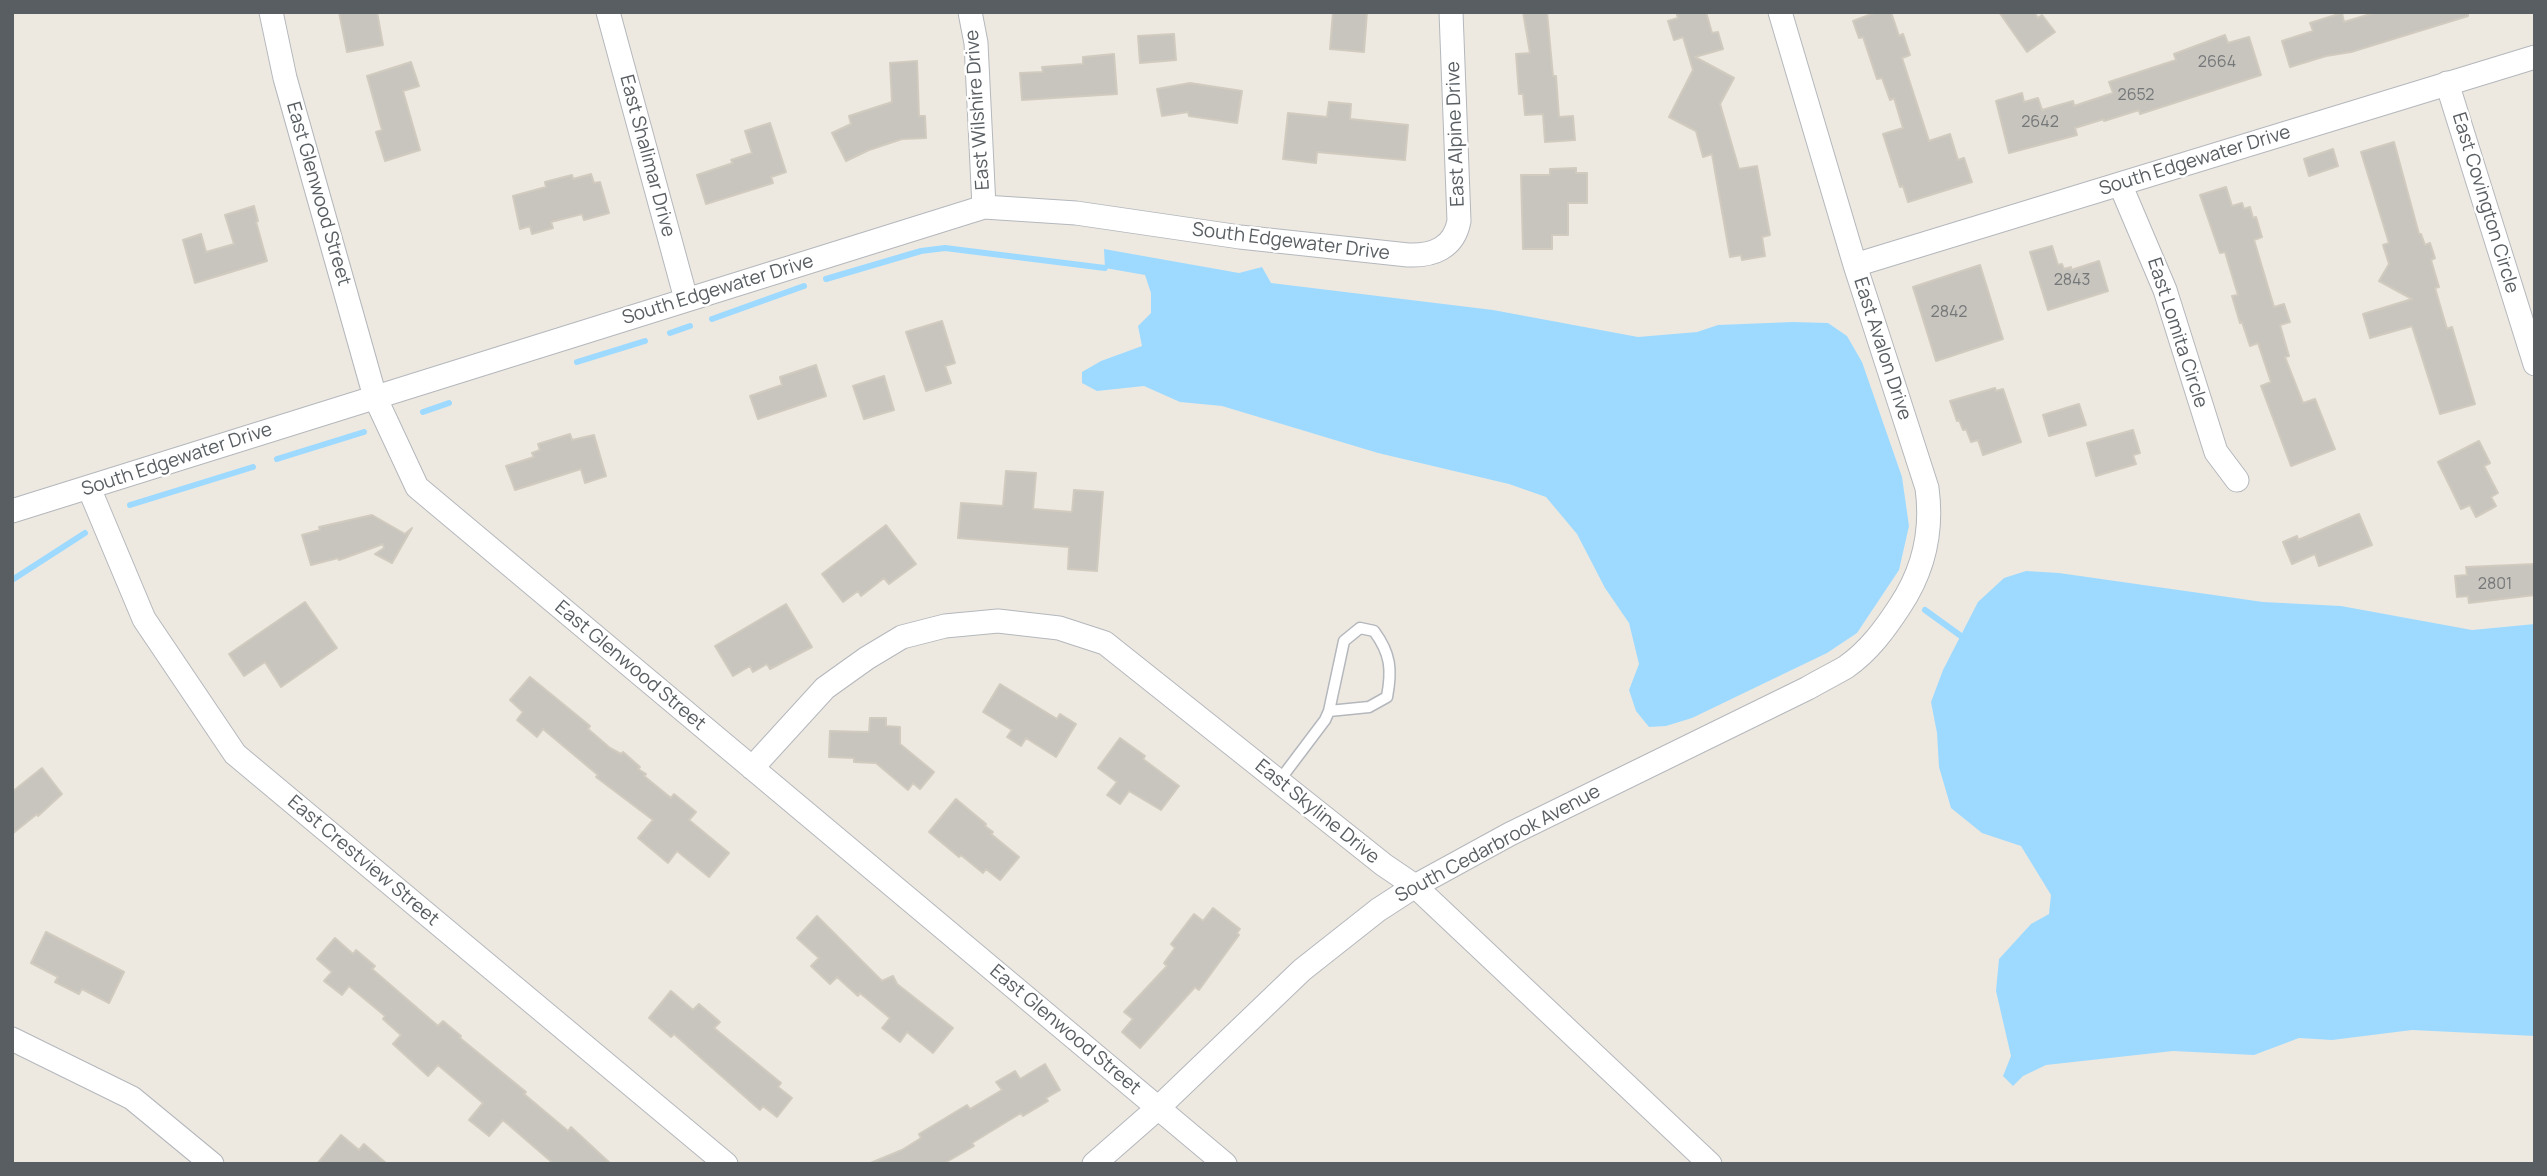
<!DOCTYPE html>
<style>
body{margin:0}
#map{position:relative;width:2547px;height:1176px;overflow:hidden;background:#ede9e1;font-family:Manrope,sans-serif}
canvas{display:block}
.frame{position:absolute;inset:0;border:14px solid #595e62;pointer-events:none}
</style>
<div id="map">
<canvas width="2547" height="1176"></canvas>
<div class="frame"></div>
</div>
<script>
const c = document.querySelector('canvas').getContext('2d');
c.lineJoin = 'round';
function paint(path, color) { c.fillStyle = color; c.fill(path, 'evenodd'); }
function trace(path, color, width, dash) { c.strokeStyle = color; c.lineWidth = width; c.lineCap = dash ? 'butt' : 'round'; c.setLineDash(dash || []); c.stroke(path); }
function drawText(font, color, halo, rows, align = 'center') {
  c.font = font + ' Manrope,sans-serif'; c.lineWidth = 5; c.setLineDash([]); c.textBaseline = 'middle'; c.strokeStyle = halo; c.fillStyle = color; for (const [text, x, y, turn = 0] of rows) {
    c.save(); c.translate(x, y); c.rotate((+turn || 0) * Math.PI / 180); c.textAlign = isNaN(turn) ? turn : align; if (halo) c.strokeText(text, 0, 0); c.fillText(text, 0, 0); c.restore();
  }
}
paint(new Path2D(`
 M1104 249 1239 273 1262 267 1271 283 1493 310 1638 337 1697 332 1718 325 1793 322 1828 323 1847 336 1862 362 1902 477 1909 526 1899 570 1857 633 1827 653 1692 718 1666 726 1649 727 1636 711 1629 690 1639 664 1629 623 1605 588 1577 534 1546 497 1509 484 1378 453 1222 406 1180 402 1144 386 1097 391 1082 383V372L1101 361 1142 346 1138 326 1151 313V293L1145 275 1105 268Z
 M2026 571 2059 573 2263 602 2341 606 2472 630 2535 624V1036L2412 1030 2332 1040 2299 1038 2254 1055 2173 1051 2046 1065 2023 1076 2013 1086 2003 1076 2011 1056 1996 991 1999 959 2031 924 2049 914 2051 895 2021 846 1982 833 1951 808 1939 767 1937 733 1931 702 1943 670 1978 602 2004 578Z`), '#9edaff');
trace(new Path2D(`
 M826 279 921 251 945 248 1105 268
 M712 319 804 286
 M670 333 690 326
 M577 362 645 341
 M423 412 449 403
 M277 459 364 432
 M130 505 253 467
 M12 580 85 533
 M1925 610 1961 636`), '#9edaff', 6);
const building = new Path2D(`
 M339 12H377L383 45 347 52Z
 M1333 12H1367L1364 52 1330 49Z
 M1523 12H1547L1553 76H1556L1559 117 1573 116 1575 140 1545 142 1543 114 1525 115 1523 94H1519L1516 54 1530 53Z
 M1676 12H1706L1712 33 1718 32 1723 49 1695 57 1734 78 1720 104 1739 169 1757 166 1770 235 1762 237 1765 256 1742 260 1741 255 1730 257 1712 154 1703 157 1696 131 1669 117 1693 70 1683 37 1674 40 1668 21 1678 18Z
 M1877 12H1891L1899 36 1903 34 1910 55 1902 58 1929 141 1950 134 1958 160 1964 158 1972 182 1908 202 1903 186 1900 187 1883 134 1903 128 1894 98 1890 100 1882 78 1877 79 1863 37 1859 38 1853 21Z
 M1999 12H2034L2038 18 2042 15 2055 32 2027 52Z
 M2377 12H2468V16L2351 52 2326 56 2290 67 2282 41 2313 31 2310 23 2342 13 2344 22Z
 M1174 34 1176 60 1140 63 1138 36Z
 M2225 35 2228 43 2249 37 2261 75 2140 114 2139 110 2104 121V119L2075 128 2077 135 2009 153 1996 101 2022 93 2024 102 2038 98 2042 110 2073 101 2074 106 2113 93 2109 82 2176 60 2174 54Z
 M1114 54 1117 94 1022 100 1020 73 1043 72 1042 67 1083 64V57Z
 M917 61 919 116H925L926 138 902 139 869 150 846 161 832 133 851 124 849 116 892 102 890 63Z
 M411 62 419 86 403 91 420 150 385 161 376 132 382 130 367 76Z
 M1190 83 1242 91 1237 123 1189 116 1188 112 1162 116 1157 89Z
 M1329 102 1351 104 1350 119 1408 125 1405 160 1317 152 1316 163 1283 159 1288 113 1327 117Z
 M770 123 786 172 771 177 773 183 706 204 697 175 733 163 731 160 752 153 745 131Z
 M2394 142 2419 234H2421L2425 245 2430 243 2435 258 2431 260 2439 287 2435 288 2447 329 2452 327 2475 404 2440 414 2412 326 2370 338 2363 314 2412 299 2379 281 2389 264 2383 245 2389 243 2361 152Z
 M2333 149 2338 166 2309 176 2304 159Z
 M1576 168V173H1587V203H1568V235H1552V249H1523L1521 175H1550V169Z
 M591 174 594 183 600 182 609 213 584 220 582 214 551 222 553 228 532 234 530 226 520 229 513 196 546 187 545 182 572 175 573 179Z
 M2226 187 2232 206 2242 203 2244 209 2250 207 2253 218 2256 217 2262 237 2254 240 2274 307 2284 304 2290 322 2280 325 2289 356 2285 357 2303 403 2315 399 2335 449 2291 466 2261 386 2271 382 2258 343 2250 346 2242 322 2240 323 2232 296 2238 295 2225 252 2220 253 2200 195Z
 M254 206 258 221 256 222 267 261 195 283 183 240 201 234 206 252 234 244 225 215Z
 M2052 246 2058 265 2062 264 2064 269 2071 267V270L2099 261 2108 291 2048 310 2030 252Z
 M1980 265 2003 339 1936 361 1913 287Z
 M942 321 955 363 945 366 951 383 926 391 906 332Z
 M816 365 826 396 758 419 750 396 782 385 780 377Z
 M884 376 894 410 864 419 853 386Z
 M1995 388 1996 391 2003 389 2021 442 1983 455 1978 440 1971 442 1966 429 1963 430 1959 420 1957 421 1950 401Z
 M2079 404 2086 425 2049 436 2043 415Z
 M2133 430 2140 453 2133 455 2136 464 2096 476 2087 443Z
 M570 434 572 440 594 435 606 476 585 483 581 469 515 490 506 466 534 457 532 453 540 450 538 444Z
 M2479 441 2490 463 2484 466 2498 493 2491 497 2496 506 2476 517 2470 505 2461 509 2438 462Z
 M1006 471 1036 473 1033 509 1072 512 1074 490 1103 492 1097 571 1068 569 1069 547 958 538 961 503 1003 506Z
 M2359 514 2372 545 2319 566 2315 554 2292 564 2283 542 2297 536 2298 540Z
 M372 515 405 534 412 528 392 563 375 554 384 548 383 544 339 560 338 558 311 565 302 535 320 530 319 527Z
 M886 525 916 564 889 584 884 578 861 596 858 591 843 602 822 574Z
 M2535 564V595L2469 603 2468 596 2457 597 2455 576 2467 575 2466 567Z
 M305 602 337 648 281 687 265 662 244 676 229 654Z
 M786 604 812 647 770 669 767 664 753 672 750 666 733 676 715 646Z
 M530 677 590 726 588 729 610 748 621 754 623 752 640 767 638 769 646 774 644 776 671 798 674 794 696 812 689 820 729 853 709 877 677 851 668 863 638 838 653 820 596 777 598 775 543 729 537 737 517 720 523 712 510 700Z
 M1000 684 1057 719 1060 714 1076 724 1056 757 1026 738 1021 746 1007 737 1012 730 983 712Z
 M870 718H886V726L900 727V744L934 772 920 789 913 783 908 790 876 763 854 762V758L829 757 830 731 869 732Z
 M1120 738 1145 756 1143 759 1179 786 1161 810 1129 791 1120 804 1107 795 1117 782 1098 768Z
 M42 768 62 794 38 816 37 814 12 834V792Z
 M956 799 986 824 985 826 993 832 991 834 1019 857 1000 880 986 869 983 873 961 855 959 857 929 832Z
 M1213 908 1240 929 1237 933 1239 935 1199 990 1195 987 1140 1048 1122 1032 1133 1019 1124 1012 1167 966 1164 963 1175 948 1171 944 1194 914 1203 921Z
 M817 916 882 981 893 976 897 984 953 1028 933 1053 907 1032 900 1042 882 1028 890 1018 860 993 858 996 837 977 830 984 811 966 819 958 797 938Z
 M46 932 124 972 109 1003 82 989 79 994 55 982 58 977 31 963Z
 M335 938 353 954 356 950 375 966 372 969 438 1026 443 1021 461 1036 460 1038 526 1092 524 1094 568 1131 571 1127 611 1164H554L503 1120 489 1136 469 1120 483 1103 438 1065 428 1076 393 1044 401 1035 383 1019 385 1016 349 986 342 995 324 981 332 972 317 959Z
 M671 991 693 1010 699 1004 720 1022 714 1028 781 1083 778 1087 792 1098 777 1117 763 1106 760 1110 674 1034 671 1037 649 1018Z
 M1045 1064 1060 1090 1046 1098 1048 1101 1023 1116 1021 1113 985 1135 972 1143 974 1146 943 1164H868L902 1150 921 1138 919 1134 967 1105 970 1109 1002 1090 996 1082 1015 1071 1020 1079Z
 M341 1135 359 1150 364 1144 387 1164H317Z`);
paint(building, '#c8c4be');
trace(building, '#d1cbbf', 2);
const lane = new Path2D(`
 M1279 781 1325 720 1329 711 1344 641 1360 628 1374 631C1391 654 1392 670 1387 697L1369 707 1329 711`);
const street = new Path2D(`
 M271 12 285 78 375 397 417 487 1225 1164
 M608 12 686 299
 M970 12 976 43 984 207
 M2447 83 2535 364
 M2120 184 2165 290 2216 452 2237 480
 M1855 265 2535 57
 M89 488 144 619 235 754 726 1164
 M12 511 984 207 1076 213 1240 237 1408 255C1433 256 1454 248 1459 221L1451 12
 M752 768 825 688 867 658 902 637 945 626 998 621 1059 628 1105 643 1384 865 1415 886 1710 1164
 M12 1039 132 1098 212 1164
 M1094 1164 1158 1108 1302 970 1378 910 1415 886 1510 834 1808 688C1820 681 1834 674 1846 667 1869 651 1885 629 1900 606 1924 570 1933 532 1927 488L1855 265 1780 12`);
trace(lane, '#b4b7bc', 13);
trace(street, '#b4b7bc', 25);
trace(lane, '#fff', 10);
trace(street, '#fff', 23);
drawText('16px', '#757879', null, [
 ["2664",2217,63],
 ["2652",2136,96],
 ["2642",2040,123],
 ["2843",2072,281],
 ["2842",1949,313],
 ["2801",2495,585]
]);
drawText('19px', '#595e62', '#fff', [
 ["East Wilshire Drive",978,110,-94],
 ["East Alpine Drive",1456,134,-92],
 ["East Shalimar Drive",647,156,75],
 ["South Edgewater Drive",2195,161,-17],
 ["East Glenwood Street",318,194,74],
 ["East Covington Circle",2485,203,73],
 ["South Edgewater Drive",1291,242,7],
 ["South Edgewater Drive",718,290,-17],
 ["East Lomita Circle",2177,333,72],
 ["East Avalon Drive",1882,349,72],
 ["South Edgewater Drive",177,460,-18],
 ["East Glenwood Street",630,666,40],
 ["East Skyline Drive",1317,812,39],
 ["South Cedarbrook Avenue",1498,844,-28],
 ["East Crestview Street",363,861,40],
 ["East Glenwood Street",1065,1030,40]
]);
</script>
